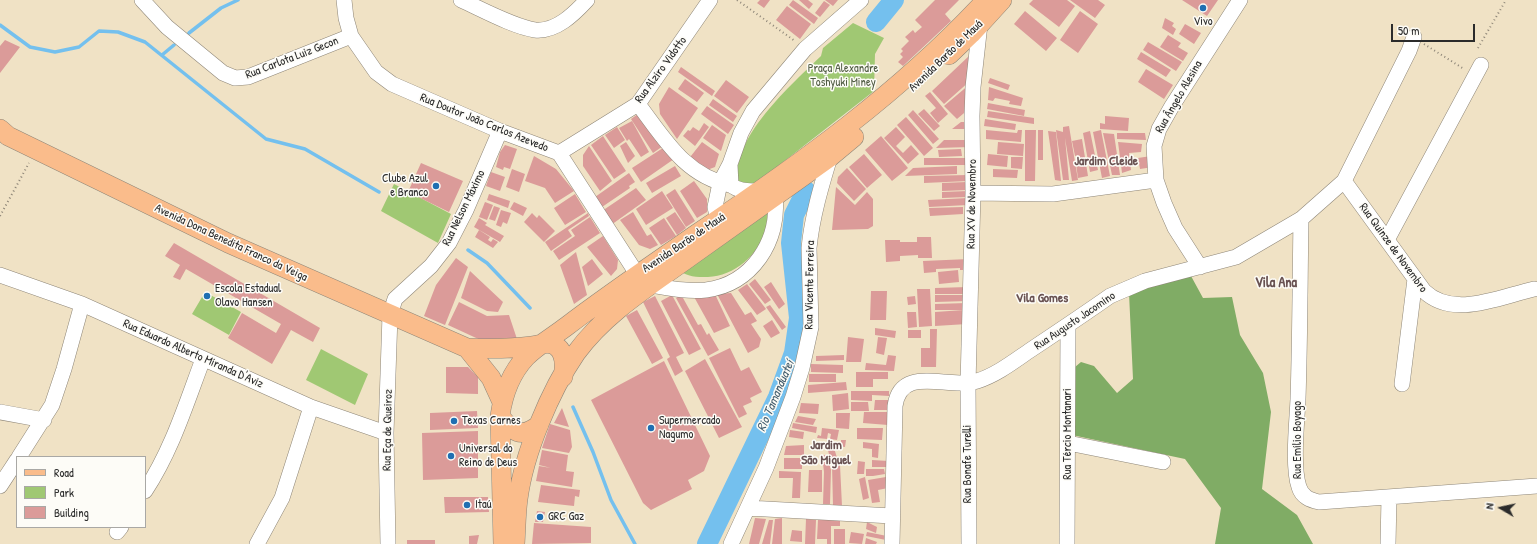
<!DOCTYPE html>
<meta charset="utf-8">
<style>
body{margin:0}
#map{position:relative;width:1537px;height:544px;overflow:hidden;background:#f0e2c5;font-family:"Patrick Hand",sans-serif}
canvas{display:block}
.legend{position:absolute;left:16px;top:456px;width:130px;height:72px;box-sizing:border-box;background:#fdfcf7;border:1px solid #a9a8a5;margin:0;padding:5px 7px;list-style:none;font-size:12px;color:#2b2b2b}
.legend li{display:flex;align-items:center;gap:8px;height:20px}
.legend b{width:20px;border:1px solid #a9a8a5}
.north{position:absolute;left:1481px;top:488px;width:40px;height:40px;-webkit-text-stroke:3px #fdfcf7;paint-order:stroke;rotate:279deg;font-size:11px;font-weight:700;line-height:16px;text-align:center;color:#2b2b2b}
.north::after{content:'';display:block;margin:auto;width:14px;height:18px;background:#2b2b2b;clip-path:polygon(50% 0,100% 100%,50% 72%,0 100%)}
.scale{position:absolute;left:1391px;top:24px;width:84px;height:18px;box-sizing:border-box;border:2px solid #2b2b2b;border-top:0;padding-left:5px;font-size:12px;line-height:14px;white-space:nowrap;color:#2b2b2b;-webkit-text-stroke:3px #fdfcf7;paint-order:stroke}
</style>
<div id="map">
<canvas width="1537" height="544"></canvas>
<ul class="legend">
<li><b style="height:5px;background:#fabc8b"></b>Road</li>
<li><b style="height:11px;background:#a0c873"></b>Park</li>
<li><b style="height:11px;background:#db9b99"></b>Building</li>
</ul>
<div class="north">N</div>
<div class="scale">50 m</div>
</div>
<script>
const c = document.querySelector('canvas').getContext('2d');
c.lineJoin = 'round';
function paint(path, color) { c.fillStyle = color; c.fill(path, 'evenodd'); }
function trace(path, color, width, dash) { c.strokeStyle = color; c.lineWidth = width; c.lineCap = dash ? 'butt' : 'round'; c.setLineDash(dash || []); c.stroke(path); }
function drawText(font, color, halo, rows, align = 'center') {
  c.font = font + ' "Patrick Hand",sans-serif'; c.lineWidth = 3; c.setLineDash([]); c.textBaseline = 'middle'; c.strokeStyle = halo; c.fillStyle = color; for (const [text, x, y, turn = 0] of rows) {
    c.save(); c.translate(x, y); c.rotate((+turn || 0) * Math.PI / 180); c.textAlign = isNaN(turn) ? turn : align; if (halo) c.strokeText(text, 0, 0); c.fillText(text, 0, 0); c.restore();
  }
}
paint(new Path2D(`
 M853 23 884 38 875 54 874 91 750 188 739 183C727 141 794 82 821 56L823 48Z
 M394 184 451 214 438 243 381 211Z
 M768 210C767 216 767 223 766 229 759 255 734 276 708 277 696 277 688 277 678 270Z
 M205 292 241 312 229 335 192 314Z
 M321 349 368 374 355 405 306 380Z`), '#a0c873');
paint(new Path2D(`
 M1191 276 1203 298 1232 297 1240 335 1263 373 1271 412 1262 489 1297 515 1313 544H1215L1221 508 1185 459 1072 435 1069 372 1081 362 1094 366 1117 393 1133 379 1129 293Z`), '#80ac65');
trace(new Path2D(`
 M0 25 30 47 55 52 79 47 99 31 118 32 145 42 266 139 305 149 379 192
 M189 33 221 8 238 0
 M162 55 174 45
 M468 250 487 263 530 308
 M573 407 593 452 611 500 635 544`), '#74c0ee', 3.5);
trace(new Path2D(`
 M876 22 894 0
 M707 544 778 397 794 353 799 318 791 243 794 215 806 191`), '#74c0ee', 20);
paint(new Path2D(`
 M760 0H770L764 8 757 3Z
 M793 0 818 18 814 24 789 5Z
 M799 0H808L813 4 809 9Z
 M825 0H838L833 6Z
 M935 0H959L945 14 951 21 903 66 898 62 903 57 900 54 903 51 901 49 909 41 905 37 913 30 915 33 922 27 915 20Z
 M1033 0H1067L1075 6 1059 27 1029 4Z
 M1070 0H1098L1105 5 1095 18Z
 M1182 0H1218L1207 16Z
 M824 1 830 5 820 17 815 13Z
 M787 6 811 24 800 39 776 20Z
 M1025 11 1057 38 1046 51 1014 24Z
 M1080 11 1098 24 1078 53 1060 40Z
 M1165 18 1174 23 1172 26 1176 29 1173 35 1162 28Z
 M1185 24 1201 33 1194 44 1179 34Z
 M1168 35 1181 43 1178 47 1188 53 1183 61 1160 47Z
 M5 40 20 47 0 73V46Z
 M1148 42 1182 62 1176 71 1143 50Z
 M1141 52 1171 70 1166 77 1137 59Z
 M970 55V81L944 104 932 91Z
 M681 67 715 91 712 96 678 72Z
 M1146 69 1173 85 1164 99 1138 82Z
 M990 78 1010 85 1008 90 988 83Z
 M685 79 704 93 697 102 678 89Z
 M726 80 749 97 737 113 714 96Z
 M970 84V108L957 119 944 106Z
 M669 87 698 108 677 139 660 114 659 104Z
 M989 87 1023 98 1021 106 1009 104 1010 101 995 98 993 101 988 100Z
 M930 92 948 114 938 123 930 113 936 108 925 96Z
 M713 99 737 116 733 122 709 105Z
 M988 103 1025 110 1024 116 987 109Z
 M707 106 734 125 728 134 701 114Z
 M924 109 940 126 934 131 918 114Z
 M913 110 939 139 933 144 908 115Z
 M988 111 1034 118V124L987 117Z
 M638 114 666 144 653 153 631 119Z
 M1105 116 1129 118 1128 131 1100 129V123L1105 124Z
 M906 117 933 148 924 156 897 125Z
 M985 119 1016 124 1015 130 984 126Z
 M632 121 649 152 641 157 629 139 627 141 619 128Z
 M961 122H970L971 147 936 148 944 140H965V129H952Z
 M704 123 709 127 695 146 683 136 688 130 690 131 693 127 699 131Z
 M712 125 726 135 721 151 703 138Z
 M1069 126 1078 180 1072 181 1065 138 1069 180H1063L1056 130 1063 132V127Z
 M617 127 625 140 614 148 605 135Z
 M896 127 905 137 896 146 903 153 911 145 919 154 908 164 884 138Z
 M986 130 1017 133 1018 130H1022L1021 142 986 139Z
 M1025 130H1036L1035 181H1025Z
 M1038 130H1043V160H1038Z
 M1101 130 1110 176 1102 178 1093 132Z
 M1048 131 1056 132 1061 181 1055 180Z
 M1090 131 1098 170 1090 172 1083 133Z
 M1103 133 1114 134 1120 175H1112Z
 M1117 133H1145L1146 140 1117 139Z
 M603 136 626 171 614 179 591 145Z
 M881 136 908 168 892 181 865 150Z
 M1082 139 1088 176 1078 178 1076 164 1079 163 1078 155 1075 156 1072 141Z
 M626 142 635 156 628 163 620 146Z
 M702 142 719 154 715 167 707 170 687 161Z
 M998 142 1024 144 1023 156 997 154Z
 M1118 142 1142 144 1141 152 1129 153 1131 170 1122 173Z
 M505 145 517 149 510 169 504 167 503 170 496 167 500 152Z
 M589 146 612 181 600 191 583 166V155Z
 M666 146 674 159 641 182 632 168Z
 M961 149 962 156 939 157 938 150Z
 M864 154 882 175 867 188 849 167Z
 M988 154 1008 156 1007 167 987 165Z
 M534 156 556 169 574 191 555 203 545 188 525 181Z
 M1151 156 1153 167 1140 169 1138 158Z
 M1011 157H1023L1022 169 1011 168Z
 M924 158H965V165H924Z
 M421 163 463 181 449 212 408 192Z
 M675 166 681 176 652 193 646 183Z
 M957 166V174L905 176 913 168Z
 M847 168 866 189 854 201 837 183 838 177Z
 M512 169 525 174 519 192 506 187Z
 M993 169 1018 170 1017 178 993 177Z
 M491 172 505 177 500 191 486 186Z
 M629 173 635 182 629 186 630 188 602 207 595 197Z
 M968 175V181L924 183V176Z
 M694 181 707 199V212L697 218 680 191Z
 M967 182 968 190 942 191V183Z
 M836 187 855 205 867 192 873 199V226L868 229 832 230Z
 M636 188 646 200 611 225 602 211Z
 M675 189 695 221 686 227 666 195Z
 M662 191 673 208 646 225 636 209Z
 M968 191V197L942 198V192Z
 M489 194 510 201 508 208 487 200Z
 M575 194 586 212 565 225 554 208Z
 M968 198V205L929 207 928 200Z
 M485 202 493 205 487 220 479 217Z
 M514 202 527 208 523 216 510 209Z
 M494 206 500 208 495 221 489 219Z
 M963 207V214L930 216 929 208Z
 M501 210 511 213 507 224 503 222 501 227 496 225Z
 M633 212 647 236 651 234 658 245 650 249 639 245 620 220Z
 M675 212 686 228 677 235 666 218Z
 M532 213 537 218 539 215 555 231 544 242 524 222Z
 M588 213 589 216 568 230 572 236 551 251 545 242Z
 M590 217 600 233 559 260 553 251 575 236 571 230Z
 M479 218 487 223 485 225 504 236 500 242 474 227Z
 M664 218 676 236 661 245 649 228Z
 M479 230 490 237 488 240 491 242 493 239 498 242 493 248 475 237Z
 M603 236 618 260 617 269 611 276 587 247Z
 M917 237H931L932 258H918V255L900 256V261L886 262 885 240H900V242H917Z
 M174 243 320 328 313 342 291 330 272 364 228 338 242 313 276 333 281 324 186 269 180 280 173 277 180 265 165 256Z
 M576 252 587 295 574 304 560 265Z
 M456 258 468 267 445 325 424 316 436 285Z
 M592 259 603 274 588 286 582 267Z
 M969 259V270H960V268L936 269V272L924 273 923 261Z
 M958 270 959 282 939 284 938 272Z
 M470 271 503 302 498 312 487 311 461 298Z
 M755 279 771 300 765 304 749 284Z
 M771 282 785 304 779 309 764 287Z
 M747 284 766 309 757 315 738 290Z
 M968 287V294H935V288Z
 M917 289H930L932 326 919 327Z
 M871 291H887L886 320H870Z
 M714 292 730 326 714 333 693 295Z
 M685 293 686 296 683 298 698 325 701 324 707 335 709 333 719 350 708 356 676 298Z
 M731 293 745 315 751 312 757 321 751 324 761 339 759 347 748 353 717 294Z
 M672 295 701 349 689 355 661 301Z
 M935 295H967L968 301 935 302Z
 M655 296 684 353 676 357 683 371 675 376 667 359 670 357 643 302Z
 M915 296 916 304 908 305 907 297Z
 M459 302 487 316 509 315 517 339 487 343 448 325Z
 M967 303V324L935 326V312L964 310H935V304Z
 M770 305 786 327 782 330 766 307Z
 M637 310 663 358 652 364 626 316Z
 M907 312H916L917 327 908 328Z
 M772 320 780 333 771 338 763 326Z
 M875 328 896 331 895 338 875 335Z
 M930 329H937L936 367H921V348H930Z
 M908 330H921V338H908Z
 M848 337 864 339 861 362H846Z
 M878 337 887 338 884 355 876 353Z
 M730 348 741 371 749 367 762 392 750 398 752 402 743 406 747 414 739 418 709 358Z
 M844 355V360L816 361V356Z
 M888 355 896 356 894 371 865 370 866 363 886 365Z
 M705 359 742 427 719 438 685 371Z
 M664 361 710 456 704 471 688 480 692 489 651 510 643 503 591 400Z
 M811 364 843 365V373L811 372Z
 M446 367H468L478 377V394L446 393Z
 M856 372H888V379H873V387H856Z
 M809 374H836V382H809Z
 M846 382 847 390 808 393V385Z
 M851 391H889V396L872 395V401L851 400Z
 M848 393 849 409 833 411 832 395Z
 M875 400H888V410H874Z
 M851 402H868L869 411H851Z
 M801 403 819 404 818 414 799 413Z
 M562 408 569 427 554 423Z
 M477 411 478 428 430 430V413Z
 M864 412H889L888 425 863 423Z
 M836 413H850L849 429 836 428Z
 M798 416 816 419 813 425 795 422Z
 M793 423 817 427 816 433 792 428Z
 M550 424 570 430 572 447 569 453 542 448Z
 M822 428 839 430 837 440 830 439 831 434 828 433 827 439 817 438 818 435 821 436Z
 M857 428H883L882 440 857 439Z
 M790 430 804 432 803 439 789 437Z
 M478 431V478L423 480 422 433Z
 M841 440H846L845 447 833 446V442L841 443Z
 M863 442 879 444 878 458 872 457V449L863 448Z
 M804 445V455H784L786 446Z
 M834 448 838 461 831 463 828 450Z
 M542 450 568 455 566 471 574 472 572 487 536 481 539 466 551 468 539 465Z
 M822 455H827L831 470 830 504H823L824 472Z
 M784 458H802V469H784Z
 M872 460 889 461V467H872Z
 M858 461 865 462 864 474H857Z
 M832 465H840L842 506H833Z
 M866 469H884L885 474 873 476H866Z
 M809 470H822V492H808Z
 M779 471 801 472 800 498H792L793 478H779Z
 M865 477 869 498 863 500 859 479Z
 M886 477 888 488 878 490 880 502 872 503 868 480Z
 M541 485 580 490 579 497 575 496 574 506 538 502Z
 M444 497H488L489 512 445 513Z
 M537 511 545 512 543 522H535Z
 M755 518 766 519 759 544H749Z
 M782 518V544H772L775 519Z
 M806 519 816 520 815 544H805Z
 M769 520H773L770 544H762Z
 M818 520H840V526H831V544H827V539H817Z
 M867 522 877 527 876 533 866 529Z
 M534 523 591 527V543L532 544Z
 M834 529H845V544H834Z
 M792 530 802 531V542L790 541Z
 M851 532 864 534 862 544 849 543Z
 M867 532 887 536 886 540 866 536Z
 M479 535 477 544H469V536Z
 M866 538 877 542 876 544H865Z
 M407 540H435V544H407Z`), '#db9b99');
const minor = new Path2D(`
 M142 0 167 27 223 73 235 78 248 77 351 36
 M344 0 346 18 351 36 376 72 392 84 500 131 559 153 637 274
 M461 0C481 9 514 27 535 30 556 32 574 14 587 0
 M638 104C664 138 685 176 730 185
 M559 153 638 104 710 0
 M1344 181 1424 291C1453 319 1499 297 1534 289
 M973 193 1053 194 1156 180
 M1301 219C1300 279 1300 339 1298 399 1297 422 1292 466 1299 487 1302 497 1310 500 1319 502L1537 486
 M718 220 715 207 720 183 730 164 741 133 753 111 805 49 861 0
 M1387 240 1481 65
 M1200 267 1175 228 1164 203 1156 180 1154 146 1159 129 1172 106 1240 0
 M0 275 82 304 311 407 386 433
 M651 285C669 288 687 292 706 290 752 284 780 241 775 197 763 186 744 196 731 185L730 165
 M1402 384 1415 279
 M0 412 44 420
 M1068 443 1163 462
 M19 457 52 405 64 369 82 304
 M0 486 17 460
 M145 491C172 450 186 404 203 359
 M748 508 892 516
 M117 532 121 527
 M257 544 282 498 311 407
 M388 544 386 433 390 315 395 299 431 266 449 243 466 210 500 131
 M731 544 766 468 793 397 802 368 811 327 809 248C812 217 821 187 830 157
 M892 544 895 406C901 364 948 390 977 381 996 375 1013 362 1029 351 1056 333 1083 315 1110 296L1145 281 1236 257 1301 219 1344 181 1409 51 1414 37
 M969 544 968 384 973 193 972 116 973 87 980 24
 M1067 544 1068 325
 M1388 544 1389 498`);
const major = new Path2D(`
 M949 55 971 34 1002 0
 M0 129 8 136 228 243 467 348C489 349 510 349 532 346 539 345 549 341 556 346 566 353 565 366 563 377
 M467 348 491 378 502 402
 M500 416C512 432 521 439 539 425
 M503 544 500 416C503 395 511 373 526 357 538 345 554 336 567 326 609 294 652 265 695 235 799 165 901 92 986 0
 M515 544C516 529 516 514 518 499 524 453 550 391 576 353 606 312 651 285 691 256 738 223 784 190 830 157L854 137`);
trace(minor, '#8e8678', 16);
trace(major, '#8e8678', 20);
trace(new Path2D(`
 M737 0 795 41
 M1424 44 1464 69
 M1478 48 1506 0
 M0 216 29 163`), '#8e8678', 2, [1, 3]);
trace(minor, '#fff', 15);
trace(major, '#fabc8b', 19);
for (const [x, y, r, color] of [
 [1203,8,4,"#1f6fb2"],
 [436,186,4,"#1f6fb2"],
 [207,296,4,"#1f6fb2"],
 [454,421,4,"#1f6fb2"],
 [651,428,4,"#1f6fb2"],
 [451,456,4,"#1f6fb2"],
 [467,505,4,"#1f6fb2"],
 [540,517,4,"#1f6fb2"]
]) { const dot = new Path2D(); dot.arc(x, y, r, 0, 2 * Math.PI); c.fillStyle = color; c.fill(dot); trace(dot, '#fdfcf7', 1.5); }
drawText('12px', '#2b2b2b', '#fdfcf7', [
 ["Vivo",1203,22,"center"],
 ["Clube Azul",428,179,"right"],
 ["e Branco",428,193,"right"],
 ["Escola Estadual",215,289],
 ["Olavo Hansen",215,303],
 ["Texas Carnes",462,421],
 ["Supermercado",659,421],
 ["Nagumo",659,435],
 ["Universal do",459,449],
 ["Reino de Deus",459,463],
 ["Itaú",475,505],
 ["GRC Gaz",548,517]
], 'left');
drawText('12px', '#2b2b2b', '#fdfcf7', [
 ["Avenida Barão de Mauá",946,56,-44],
 ["Rua Carlota Luiz Gecon",292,58,-21],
 ["Rua Alziro Vidotto",661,70,-54],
 ["Rua Ângelo Alesina",1179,97,-60],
 ["Rua Doutor João Carlos Azevedo",484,123,22],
 ["Rua XV de Novembro",972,204,-89],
 ["Rua Nelson Máximo",464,208,-64],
 ["Avenida Dona Benedita Franco da Veiga",231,243,25],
 ["Avenida Barão de Mauá",684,243,-34],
 ["Rua Quinze de Novembro",1393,248,54],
 ["Rua Vicente Ferreira",810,285,-89],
 ["Rua Augusto Jacomino",1075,321,-34],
 ["Rua Eduardo Alberto Miranda D'Aviz",193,354,24],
 ["Rua Eça de Queiroz",388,430,-89],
 ["Rua Tércio Montanari",1068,434,-90],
 ["Rua Emílio Boyago",1298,440,-90],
 ["Rua Bonafe Turelli",968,464,-90]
]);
drawText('12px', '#4e5a41', '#fdfcf7', [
 ["Praça Alexandre",843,69],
 ["Toshyuki Miney",843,83]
]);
drawText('bold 13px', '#695252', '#fdfcf7', [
 ["Jardim Cleide",1106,162],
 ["Vila Gomes",1042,299],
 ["Jardim",826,446],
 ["São Miguel",826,461]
]);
drawText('italic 13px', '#455f6f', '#fdfcf7', [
 ["Rio Tamanduateí",776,396,-67]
]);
drawText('bold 14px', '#695252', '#fdfcf7', [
 ["Vila Ana",1276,283]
]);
</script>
